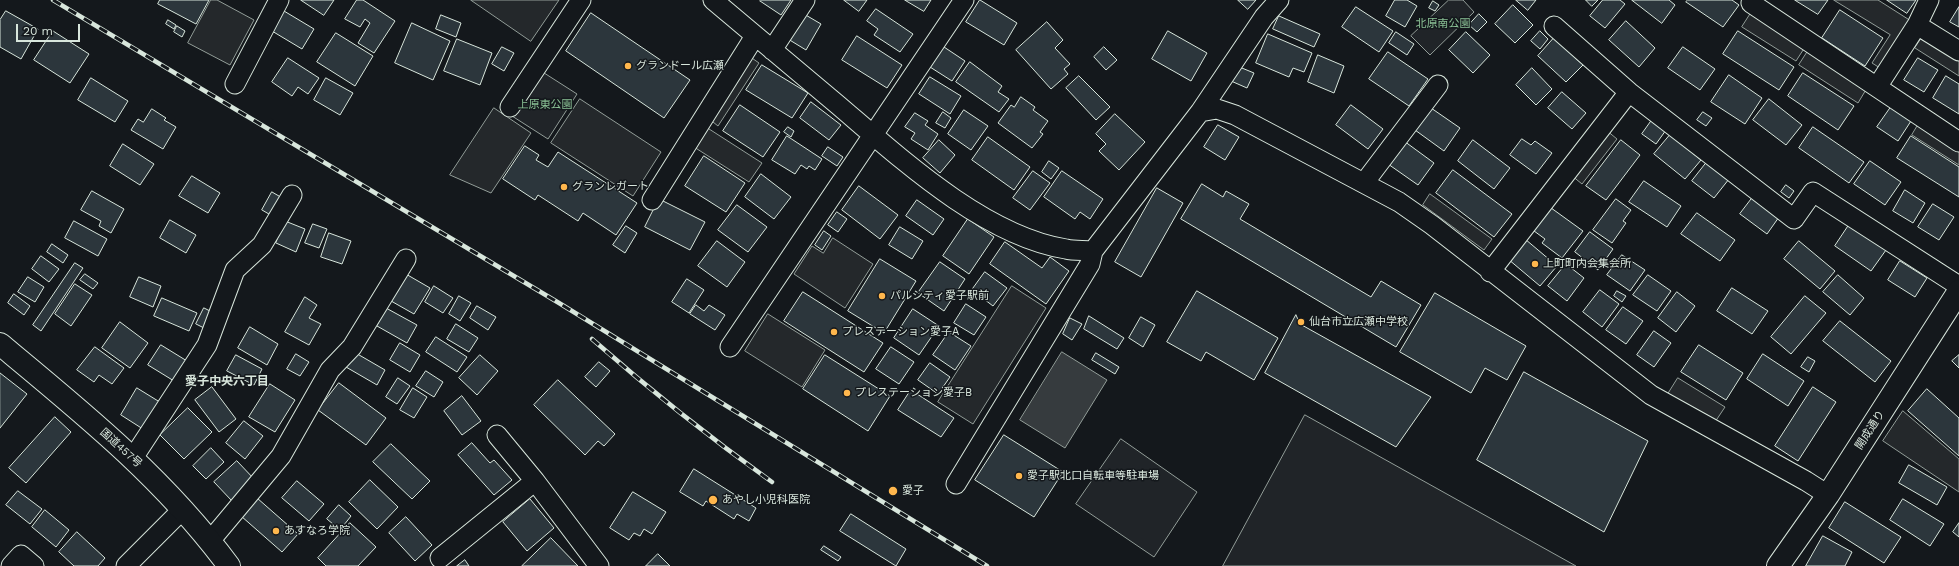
<!DOCTYPE html>
<meta charset="utf-8">
<style>
body{margin:0}
#map{position:relative;width:1959px;height:566px;overflow:hidden;background:#14181c;font-family:"Work Sans",sans-serif}
canvas{display:block}
.scale{position:absolute;left:16px;top:24px;width:64px;height:18px;box-sizing:border-box;border:2px solid #d8e6dc;border-top:0;padding-left:5px;font-size:12px;line-height:14px;white-space:nowrap;color:#d8e6dc;-webkit-text-stroke:3px #14181c;paint-order:stroke}
</style>
<div id="map">
<canvas width="1959" height="566"></canvas>
<div class="scale">20 m</div>
</div>
<script>
const c = document.querySelector('canvas').getContext('2d');
c.lineJoin = 'round';
function paint(path, color) { c.fillStyle = color; c.fill(path, 'evenodd'); }
function trace(path, color, width, dash) { c.strokeStyle = color; c.lineWidth = width; c.lineCap = dash ? 'butt' : 'round'; c.setLineDash(dash || []); c.stroke(path); }
function drawText(font, color, halo, rows, align = 'center') {
  c.font = font + ' "Work Sans","Noto Sans JP",sans-serif'; c.lineWidth = 3; c.setLineDash([]); c.textBaseline = 'middle'; c.strokeStyle = halo; c.fillStyle = color; for (const [text, x, y, turn = 0] of rows) {
    c.save(); c.translate(x, y); c.rotate((+turn || 0) * Math.PI / 180); c.textAlign = isNaN(turn) ? turn : align; if (halo) c.strokeText(text, 0, 0); c.fillText(text, 0, 0); c.restore();
  }
}
const green = new Path2D(`
 M1449 0H1463L1474 12 1430 55 1411 36Z
 M541 71 577 94 548 139 512 116Z
 M1305 415 1576 566H1223Z
 M1121 439 1197 492 1154 557 1076 504Z`);
paint(green, '#202428');
trace(green, '#939e99', 1);
const parking = new Path2D(`
 M211 0H217L254 20 230 65 188 43Z
 M471 0H559L531 41Z
 M1834 0H1878L1911 21 1880 68 1872 63 1890 35Z
 M1751 13 1805 47 1796 61 1742 27Z
 M1923 36 1959 59V76L1915 48Z
 M1808 51 1867 88 1858 103 1799 65Z
 M749 56 759 63 718 126 708 118Z
 M580 99 661 152 633 196 551 143Z
 M494 108 531 133 491 193 450 175Z
 M1918 125 1959 152V165L1912 135Z
 M706 127 762 163 749 182 694 147Z
 M1606 130 1617 139 1582 184 1571 175Z
 M1430 194 1492 239 1484 250 1423 205Z
 M833 238 873 264 845 308 794 274 812 246 823 253Z
 M1012 286 1046 308 973 424 938 402Z
 M768 314 825 350 802 387 745 351Z
 M1678 378 1725 407 1715 422 1668 394Z
 M1903 411 1959 459V492L1883 441Z`);
paint(parking, '#24282b');
trace(parking, '#939e99', 1);
const water = new Path2D(`
 M1062 352 1107 380 1065 448 1020 420Z`);
paint(water, '#363b3e');
trace(water, '#939e99', 1);
const building = new Path2D(`
 M160 0H209L196 24 158 4Z
 M301 0H334L324 15Z
 M357 0H363L395 21 374 53 358 43 370 23 365 19 360 27 345 19Z
 M761 0H791L781 15 760 1Z
 M844 0H867L859 11Z
 M905 0H931L924 11Z
 M980 0 1017 23 1004 45 966 22Z
 M1238 0H1256L1248 9Z
 M1395 0H1407L1417 6 1405 27 1386 16Z
 M1516 0H1536L1528 10Z
 M1586 0H1598L1592 6Z
 M1603 0H1620L1625 4 1605 28 1590 16Z
 M1632 0H1669L1675 5 1662 23Z
 M1688 0H1732L1739 5 1723 27 1686 2Z
 M1795 0H1828L1818 14Z
 M1887 0H1916L1907 13Z
 M1433 1 1439 5 1435 11 1429 8Z
 M1513 5 1533 25 1515 43 1495 24Z
 M1356 7 1393 31 1379 52 1342 27Z
 M1959 7V27L1950 22Z
 M876 9 913 34 900 52 874 35 878 29 867 21Z
 M1840 10 1883 38 1865 66 1822 38Z
 M6 11 38 29 21 59 0 47V20Z
 M284 11 314 29 302 49 272 31Z
 M591 13 690 80 664 118 566 51Z
 M804 14 821 24 806 50 788 39Z
 M1479 14 1487 22 1477 32 1469 25Z
 M441 15 461 23 456 37 436 29Z
 M1279 16 1320 34 1314 47 1273 29Z
 M168 20 176 25 174 29 166 24Z
 M1626 21 1655 48 1639 67 1609 40Z
 M1047 22 1063 40 1055 48 1070 64 1064 69 1068 74 1051 89 1016 50Z
 M412 23 450 41 433 80 395 63Z
 M177 26 185 31 182 37 174 32Z
 M53 31 89 54 70 83 34 60Z
 M1168 31 1207 53 1191 81 1152 59Z
 M1540 31 1548 39 1540 49 1531 41Z
 M1738 31 1794 67 1779 90 1723 54Z
 M1396 32 1414 44 1407 55 1389 43Z
 M1466 32 1490 55 1473 73 1449 50Z
 M336 33 373 56 355 86 317 62Z
 M1268 34 1312 53 1304 72 1293 68 1289 77 1256 63Z
 M857 36 902 65 887 88 842 60Z
 M1554 38 1583 65 1566 82 1538 56Z
 M457 39 492 53 480 85 444 71Z
 M502 47 514 53 504 71 492 64Z
 M944 47 965 61 952 81 930 67Z
 M1104 47 1117 60 1106 70 1094 57Z
 M1683 47 1715 69 1700 90 1668 68Z
 M1388 52 1428 79 1409 106 1369 79Z
 M1318 55 1344 66 1334 93 1308 82Z
 M288 58 319 78 308 94 298 87 292 96 272 82Z
 M1918 58 1938 70 1924 92 1904 80Z
 M970 62 1002 86 998 92 1009 99 999 112 956 82Z
 M762 65 808 93 792 118 746 90Z
 M1237 66 1254 73 1247 88 1231 81Z
 M1532 68 1552 89 1536 105 1516 85Z
 M1803 73 1854 106 1838 130 1788 96Z
 M1729 75 1762 98 1745 124 1711 102Z
 M1079 76 1110 107 1096 120 1066 88Z
 M1946 76 1959 84V114L1933 98Z
 M930 77 961 96 950 114 919 94Z
 M91 78 128 101 115 122 78 100Z
 M326 78 353 93 340 115 314 100Z
 M1562 92 1586 113 1572 129 1548 108Z
 M1021 97 1035 107 1033 110 1048 121 1040 132 1043 134 1032 148 998 123 1011 105 1014 107Z
 M1769 99 1802 125 1786 145 1753 120Z
 M811 102 841 125 829 140 800 118Z
 M740 105 780 132 763 157 723 131Z
 M1351 105 1383 129 1368 149 1336 125Z
 M1891 107 1911 121 1898 141 1877 127Z
 M1431 108 1460 128 1444 151 1415 130Z
 M152 109 166 118 164 120 176 127 163 149 131 130 138 119 143 122Z
 M964 110 988 126 971 150 948 134Z
 M943 112 951 118 945 128 936 123Z
 M1703 112 1712 118 1706 126 1697 120Z
 M915 113 928 121 925 125 938 134 928 150 911 139 915 133 905 127Z
 M1115 114 1145 142 1119 170 1099 151 1106 144 1096 134Z
 M1652 120 1666 130 1656 144 1642 134Z
 M1218 125 1239 137 1225 160 1204 147Z
 M788 127 794 131 791 137 784 132Z
 M1813 127 1864 162 1849 183 1799 148Z
 M1670 135 1701 160 1685 179 1654 154Z
 M787 136 822 159 815 170 809 166 807 169 801 165 795 174 772 160Z
 M1911 136 1959 167V197L1897 158Z
 M988 137 1030 167 1014 190 972 160Z
 M1522 139 1531 145 1535 141 1552 153 1536 174 1510 155Z
 M939 140 955 155 940 173 923 158Z
 M1473 140 1510 168 1494 189 1458 161Z
 M1621 140 1640 155 1606 200 1586 186Z
 M1404 141 1434 163 1418 185 1388 164Z
 M123 144 154 164 140 185 110 166Z
 M525 146 539 155 536 160 548 167 558 152 637 203 616 235 583 213 578 221 538 195 535 200 503 179Z
 M828 147 843 157 837 166 822 156Z
 M704 156 745 183 726 212 685 186Z
 M1049 161 1059 168 1051 179 1042 172Z
 M1870 161 1901 182 1885 205 1854 184Z
 M1707 162 1729 179 1714 198 1692 181Z
 M1453 170 1512 214 1494 237 1436 193Z
 M1033 171 1050 183 1030 210 1013 198Z
 M1062 171 1103 199 1090 219 1080 212 1075 219 1044 197Z
 M761 174 791 197 774 219 745 197Z
 M192 176 220 193 208 213 179 196Z
 M1644 181 1681 206 1667 227 1629 202Z
 M1202 184 1223 197 1226 191 1249 204 1240 219 1371 297 1381 281 1421 305 1396 347 1181 219Z
 M1786 185 1794 191 1789 198 1781 192Z
 M859 186 898 215 880 239 842 210Z
 M1157 188 1183 203 1141 277 1115 262Z
 M1905 190 1925 203 1913 223 1893 211Z
 M92 191 124 209 111 233 99 226 101 221 81 210Z
 M272 192 284 199 274 217 262 210Z
 M1753 197 1779 217 1767 234 1740 214Z
 M659 199 705 222 690 250 645 227Z
 M1616 199 1631 210 1623 221 1626 223 1612 243 1593 230Z
 M917 200 944 219 933 235 906 216Z
 M1933 204 1954 217 1939 240 1918 227Z
 M737 205 767 227 748 252 718 230Z
 M1547 205 1583 231 1562 258 1542 243 1545 239 1530 228Z
 M837 212 847 219 838 232 828 225Z
 M1697 213 1735 240 1720 261 1681 234Z
 M968 219 994 237 969 274 943 256Z
 M170 220 196 235 186 253 160 238Z
 M74 221 107 239 98 256 65 238Z
 M285 221 305 229 296 252 276 243Z
 M313 224 327 229 319 248 305 243Z
 M1849 225 1886 250 1871 271 1835 246Z
 M626 226 637 233 625 253 613 245Z
 M900 227 923 241 912 259 889 245Z
 M824 231 831 236 822 250 815 245Z
 M1590 232 1613 249 1598 270 1575 252Z
 M329 233 351 241 342 264 321 257Z
 M1525 239 1557 266 1540 286 1508 259Z
 M717 241 745 262 727 287 698 266Z
 M1799 241 1835 271 1820 289 1784 259Z
 M1005 242 1042 268 1050 257 1069 271 1046 304 990 264Z
 M52 244 68 255 63 263 47 252Z
 M1622 255 1645 270 1630 291 1607 275Z
 M41 256 59 269 49 282 32 269Z
 M880 259 916 281 884 333 848 311Z
 M1900 261 1927 278 1915 297 1888 280Z
 M940 262 965 279 944 311 918 293Z
 M75 263 83 268 41 331 33 325Z
 M1566 264 1584 278 1567 301 1548 286Z
 M399 270 430 288 414 314 384 297Z
 M985 272 1007 288 993 306 972 290Z
 M85 274 98 283 93 289 80 280Z
 M1648 275 1671 291 1657 311 1633 295Z
 M1838 275 1864 298 1850 315 1823 292Z
 M28 277 44 287 35 302 18 292Z
 M139 277 161 286 153 307 130 297Z
 M687 279 704 290 689 313 672 302Z
 M75 284 92 295 71 326 55 314Z
 M434 286 453 298 443 313 425 302Z
 M1732 288 1768 311 1752 334 1717 311Z
 M1600 290 1619 304 1602 327 1583 312Z
 M1197 291 1278 338 1254 380 1206 352 1201 361 1167 342Z
 M1617 291 1626 296 1622 302 1614 296Z
 M803 292 883 343 864 372 784 321Z
 M1677 292 1695 306 1676 332 1658 318Z
 M1435 293 1526 346 1507 380 1485 368 1471 393 1400 352Z
 M14 294 30 306 24 315 8 303Z
 M459 296 471 303 460 321 449 314Z
 M1805 296 1826 313 1791 354 1771 337Z
 M305 297 317 305 309 318 321 324 309 345 285 332Z
 M162 298 197 313 189 331 154 316Z
 M966 304 986 317 974 335 954 323Z
 M696 305 704 311 709 305 725 315 715 330 690 314Z
 M477 306 496 317 488 330 470 318Z
 M1623 307 1643 321 1626 344 1606 330Z
 M204 308 216 314 208 330 196 324Z
 M386 308 417 325 407 343 377 326Z
 M913 309 939 326 919 355 894 338Z
 M1296 315 1300 324 1431 397 1396 447 1265 373Z
 M1089 316 1124 338 1117 349 1084 329Z
 M1141 317 1155 325 1143 347 1129 338Z
 M1070 318 1082 324 1072 340 1063 334Z
 M1840 321 1891 361 1875 382 1823 341Z
 M120 322 148 343 130 368 102 348Z
 M456 324 478 338 469 352 447 339Z
 M250 327 278 344 267 365 238 348Z
 M1654 331 1671 343 1654 367 1637 355Z
 M949 332 971 346 955 370 933 355Z
 M436 337 467 357 457 372 426 352Z
 M400 343 420 355 410 372 390 360Z
 M161 345 187 361 174 381 148 365Z
 M1699 345 1743 373 1726 400 1681 372Z
 M95 347 124 368 112 384 99 375 94 382 77 370Z
 M891 347 914 362 899 384 876 369Z
 M354 352 385 370 377 385 346 367Z
 M1096 353 1119 367 1115 374 1092 360Z
 M296 354 309 362 300 376 287 369Z
 M1763 354 1804 381 1788 406 1747 379Z
 M236 355 262 369 254 385 227 371Z
 M480 355 498 371 477 395 459 378Z
 M825 355 890 396 868 431 803 389Z
 M1959 355V368L1952 361Z
 M1808 357 1815 361 1809 372 1801 367Z
 M599 362 610 371 596 387 585 377Z
 M930 363 950 377 938 394 918 380Z
 M426 371 443 382 434 397 416 386Z
 M1524 372 1648 441 1604 532 1477 460Z
 M0 373 27 394 0 428Z
 M398 378 410 386 397 404 386 397Z
 M558 380 615 434 604 446 598 441 585 455 534 405Z
 M339 383 386 418 366 445 318 410Z
 M270 384 295 400 275 432 249 417Z
 M212 387 236 419 219 432 195 400Z
 M1813 387 1836 402 1798 461 1775 446Z
 M137 388 163 404 146 431 121 415Z
 M413 388 427 397 414 418 400 410Z
 M1927 389 1959 418V456L1908 411Z
 M911 390 954 418 941 437 898 410Z
 M462 396 481 421 462 435 444 411Z
 M188 408 212 432 184 459 160 435Z
 M55 417 71 432 26 483 9 468Z
 M244 421 263 436 245 459 226 443Z
 M1004 435 1063 472 1034 517 975 480Z
 M472 443 490 463 494 460 512 480 494 495 458 455Z
 M391 444 430 481 412 499 373 462Z
 M211 448 224 462 206 479 193 466Z
 M237 461 255 480 232 501 214 482Z
 M1909 465 1947 487 1937 505 1899 483Z
 M694 469 756 508 749 521 737 514 734 519 706 501 703 506 680 492Z
 M370 480 398 507 377 529 349 502Z
 M297 481 324 504 309 521 282 498Z
 M18 491 42 509 30 524 6 505Z
 M633 492 666 512 652 534 644 529 640 536 634 533 629 540 610 528Z
 M257 498 298 534 282 552 241 516Z
 M530 499 554 528 527 551 503 522Z
 M1903 499 1944 524 1930 546 1890 520Z
 M1845 502 1901 537 1884 563 1829 528Z
 M339 505 351 516 340 530 327 519Z
 M45 510 69 530 56 547 32 527Z
 M851 514 906 549 896 566 840 531Z
 M406 517 432 545 415 561 389 533Z
 M350 523 376 547 358 566H326L318 558Z
 M1959 523V537L1953 532Z
 M77 532 105 558 98 566H74L59 552Z
 M1823 536 1852 552 1845 566H1806Z
 M551 538 578 566H522Z
 M824 546 841 557 838 561 821 550Z
 M658 554 670 566H646Z
 M465 560 469 566H457Z`);
paint(building, '#2c363c');
trace(building, '#d8e6dc', 1);
const minor = new Path2D(`
 M713 0C755 35 796 70 838 105 900 158 984 236 1066 249 1074 251 1084 250 1093 251L1200 112 1264 17 1279 0
 M1929 0 1917 25 1959 51
 M1751 3 1959 142
 M1554 26 1629 92
 M772 50 805 0
 M235 84 279 0
 M1877 87 1917 25
 M510 107 581 0
 M1200 112 1217 109 1235 115 1399 202 1432 225 1651 395 1806 481 1828 495
 M1364 183 1438 85
 M652 200 755 36
 M1490 272 1629 92 1794 219 1813 192 1959 286
 M730 347 964 0
 M497 435 535 481 599 566
 M133 458 207 345 235 270 262 245 292 195
 M956 484 1090 264 1093 251
 M210 541 281 456 330 370 352 347 406 259
 M440 558 535 481
 M11 566 21 555 34 566
 M126 566 183 509`);
const tertiary = new Path2D(`
 M1778 566 1828 495 1959 291`);
const trunk = new Path2D(`
 M0 344C82 412 165 479 229 566`);
trace(minor, '#d8e6dc', 21);
trace(tertiary, '#d8e6dc', 24);
trace(trunk, '#d8e6dc', 24);
trace(minor, '#14181c', 19);
trace(tertiary, '#14181c', 22);
trace(trunk, '#14181c', 22);
const rail = new Path2D(`
 M53 0 559 303 987 566
 M592 339C650 390 709 437 772 482`);
trace(rail, '#d8e6dc', 4.5);
trace(rail, '#14181c', 3, [9]);
for (const [x, y, r, color] of [
 [628,66,4,"#ffb74d"],
 [564,187,4,"#ffb74d"],
 [1535,264,4,"#ffb74d"],
 [882,296,4,"#ffb74d"],
 [1301,322,4,"#ffb74d"],
 [834,332,4,"#ffb74d"],
 [847,393,4,"#ffb74d"],
 [1019,476,4,"#ffb74d"],
 [893,491,5,"#ffb74d"],
 [713,500,5,"#ffb74d"],
 [276,531,4,"#ffb74d"]
]) { const dot = new Path2D(); dot.arc(x, y, r, 0, 2 * Math.PI); c.fillStyle = color; c.fill(dot); trace(dot, '#14181c', 1.5); }
drawText('11px', '#8ac095', '#14181c', [
 ["北原南公園",1443,24],
 ["上原東公園",545,105]
]);
drawText('11px', '#d8e6dc', '#14181c', [
 ["グランドール広瀬",636,66],
 ["グランレガート",572,187],
 ["上町町内会集会所",1543,264],
 ["パルシティ愛子駅前",890,296],
 ["仙台市立広瀬中学校",1309,322],
 ["プレステーション愛子A",842,332],
 ["プレステーション愛子B",855,393],
 ["愛子駅北口自転車等駐車場",1027,476],
 ["愛子",902,491],
 ["あやし小児科医院",722,500],
 ["あすなろ学院",284,531]
], 'left');
drawText('11px', '#d8e6dc', '#14181c', [
 ["開成通り",1870,430,-57],
 ["国道457号",121,448,42]
]);
drawText('bold 12px', '#d8e6dc', '#14181c', [
 ["愛子中央六丁目",227,381]
]);
</script>
